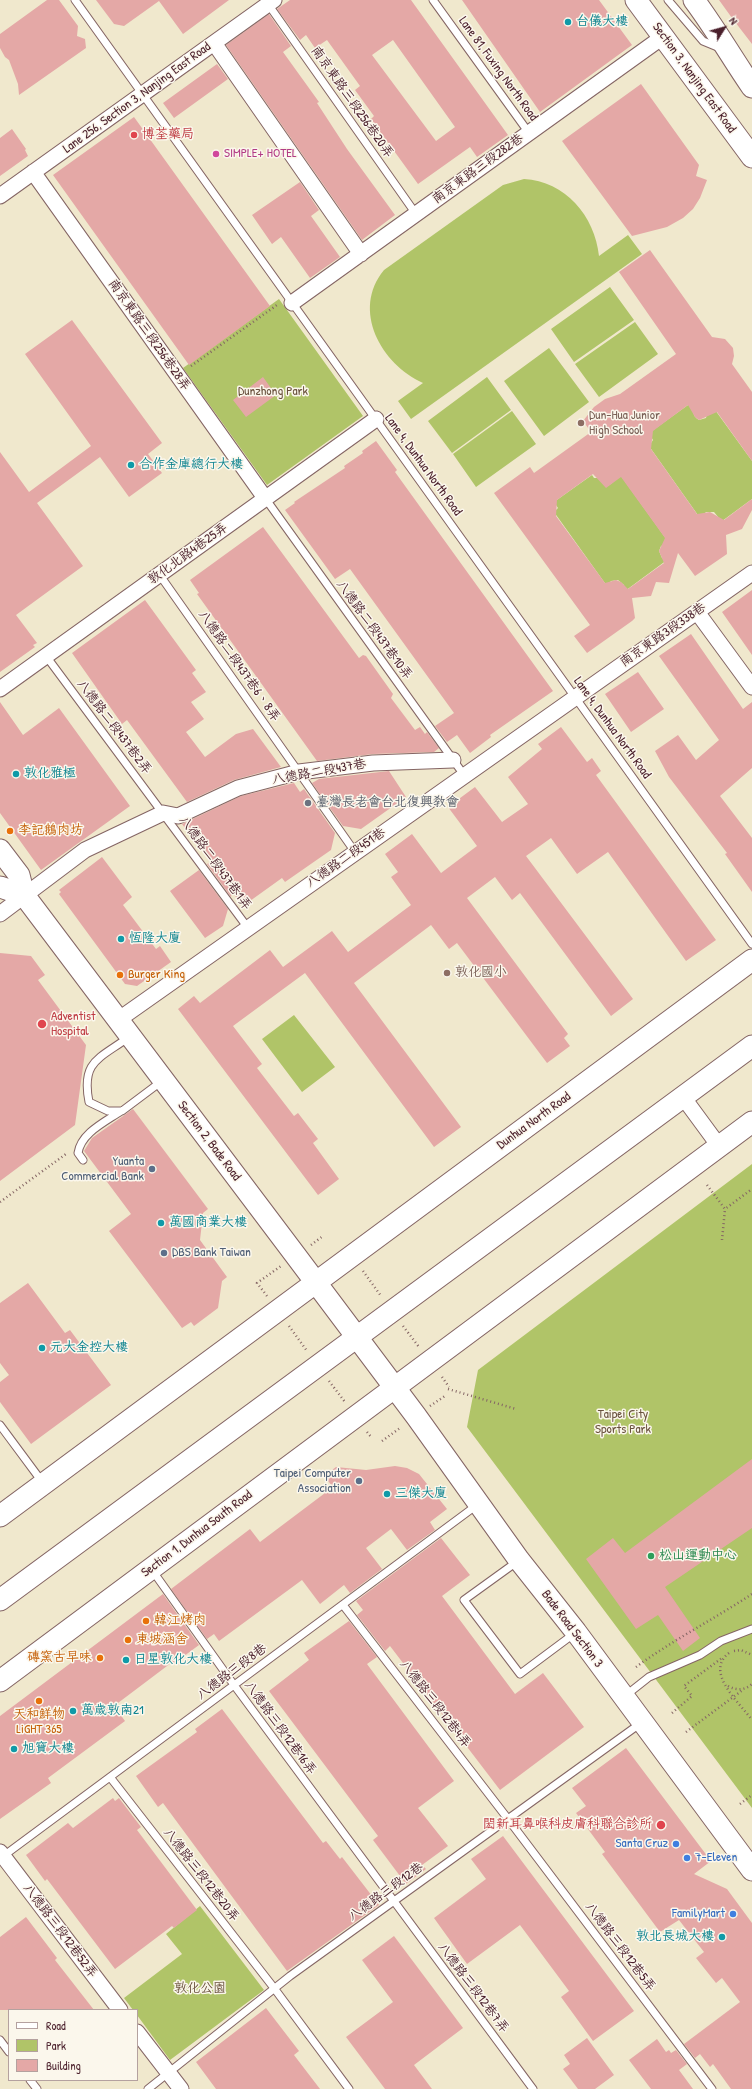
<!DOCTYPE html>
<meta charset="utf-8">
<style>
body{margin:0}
#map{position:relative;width:752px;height:2089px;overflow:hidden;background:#f0e8cd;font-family:"Patrick Hand",sans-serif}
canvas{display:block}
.legend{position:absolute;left:8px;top:2009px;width:130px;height:72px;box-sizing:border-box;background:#fbf7ec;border:1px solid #b4a19f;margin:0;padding:5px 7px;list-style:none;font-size:12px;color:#4a1f2b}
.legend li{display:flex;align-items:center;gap:8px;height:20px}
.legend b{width:20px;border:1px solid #b4a19f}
.north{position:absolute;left:704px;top:8px;width:40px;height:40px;-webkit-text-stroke:3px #fbf7ec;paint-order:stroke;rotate:53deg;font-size:11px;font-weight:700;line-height:16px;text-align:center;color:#4a1f2b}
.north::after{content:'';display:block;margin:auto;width:14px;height:18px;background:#4a1f2b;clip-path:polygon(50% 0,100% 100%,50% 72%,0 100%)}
</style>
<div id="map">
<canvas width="752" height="2089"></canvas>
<ul class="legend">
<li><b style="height:5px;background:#fff"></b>Road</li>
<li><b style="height:11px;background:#b0c468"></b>Park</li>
<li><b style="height:11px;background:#e4a8a6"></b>Building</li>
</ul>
<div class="north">N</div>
</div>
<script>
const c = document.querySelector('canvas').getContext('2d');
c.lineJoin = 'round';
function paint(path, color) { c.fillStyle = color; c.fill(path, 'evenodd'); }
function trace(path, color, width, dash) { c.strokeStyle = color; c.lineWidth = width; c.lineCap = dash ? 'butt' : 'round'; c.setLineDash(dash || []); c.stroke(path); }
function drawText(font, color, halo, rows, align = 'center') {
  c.font = font + ' "Patrick Hand","LXGW WenKai TC",sans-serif'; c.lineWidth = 3; c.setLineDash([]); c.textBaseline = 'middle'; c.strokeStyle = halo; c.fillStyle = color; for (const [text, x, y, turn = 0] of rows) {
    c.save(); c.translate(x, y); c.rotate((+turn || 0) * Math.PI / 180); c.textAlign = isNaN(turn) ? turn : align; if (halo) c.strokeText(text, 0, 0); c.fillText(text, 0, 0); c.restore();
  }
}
paint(new Path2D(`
 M524 179C565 181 595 216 599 256L628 235 642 254 411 419 398 401 423 383C381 364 351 310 384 270L503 185Z
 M610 287 634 320 574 362 551 329Z
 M279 299 363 416 267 485 183 368Z
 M635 322 658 354 599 397 575 364Z
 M549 348 589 402 544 436 504 381Z
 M487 377 511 410 452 453 428 421Z
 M695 400C693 408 691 416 699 420L706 418 710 403 752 461V499L718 524 719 518 714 512H706L700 518 649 446 653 440 649 433Z
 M512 411 536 444 476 487 453 454Z
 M617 470 669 543 661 546 659 551 662 558 667 560 625 591 624 585 618 580 611 581 607 586 554 512 558 508 554 502 592 475 594 478H601L608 486 613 482Z
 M294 1015 335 1067 302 1092 262 1039Z
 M752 1164V1808L467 1427 478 1370Z
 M200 1906 264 1990 170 2060 137 2015V2010H133L124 1998 182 1954 166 1934Z`), '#b0c468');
paint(new Path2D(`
 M47 0H59L78 26 77 36 85 39 86 48 19 95 18 84 9 60 5 57 0 48V34Z
 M96 0H229L183 34 159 1 124 26 114 24Z
 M290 0H411L508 135 477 157 470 147 418 184 371 119 374 116 355 90 360 86 327 40 315 48 306 35 300 40 277 9ZM393 40 455 127 436 141 372 55Z
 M462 0H599L632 45 540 112Z
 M719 0H752V44L732 18Z
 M269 14 291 46 283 52 319 102 317 103 347 149 395 215 362 240 226 45Z
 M217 64 228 79 174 118 163 103Z
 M641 84 699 165 696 176 707 180 700 198 693 209 683 218 667 227 632 236 562 141Z
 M134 117 270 306 189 365 53 175Z
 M12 129 26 149 25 150 28 156 0 176V138Z
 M300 182 319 210 311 216 340 257 310 278 281 237 272 244 252 215Z
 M650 250 712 337 725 339 733 348 734 356 732 364 752 392V461L717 412 699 420 695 417 688 405 653 431 651 449 697 514 710 512 724 520 752 499V510L742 529 726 535 727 554 695 576 678 553 669 583 656 582 651 596 632 598 635 618 632 621 587 653 574 636 590 625 494 493 530 467 534 473 591 432 583 421 594 407 605 399 620 394 676 354 619 272ZM593 474 606 488 621 477 665 538 659 551 664 563 628 589 621 582 616 580 605 583 556 516 557 500Z
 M72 320 162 443 148 454 162 473 129 497 100 457 37 503 83 566 16 615 37 643 33 645 35 647 0 672V452L29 492 91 446 25 354Z
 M263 377 276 395 246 417 233 400Z
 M376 441 397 470 395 472 553 691 490 735 491 737 470 753 457 735 447 742 435 726 454 713 350 569 335 579 285 510 295 503 294 502 345 468 344 466 363 453 362 451Z
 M263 527 359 658 363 655 366 656 393 694 391 698 415 730 420 727 425 734 427 732 439 748 434 752 373 754 317 761 197 594 199 593 190 580Z
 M752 590V655L722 612Z
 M145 600 196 670 192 673 206 692 191 702 204 719 186 732 205 757 236 734 253 729 281 767 234 780 187 802 127 720 122 724 72 653Z
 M691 634 743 709 752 702V768L720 796 752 838V892L725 854 727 853 669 777 655 751 678 735 696 760 719 740 659 656Z
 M638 672 664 709 631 732 605 694Z
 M0 702 23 735 59 708 130 806 41 870 0 813Z
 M561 727 587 762 592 758 601 771 596 775 716 940 686 961 608 852 577 874 551 838 526 856 633 999 611 1016 520 893 512 900 495 877 467 898 568 1034 564 1038 570 1046 547 1063 457 943 449 949 431 925 354 983 461 1127 434 1147 305 973 233 1026 262 1064 257 1068 294 1116 298 1113 318 1139 313 1143 339 1179 318 1195 178 1009 194 996 200 1003 270 950 283 967 332 931 348 952 411 905 391 877 398 872 385 854 412 834 441 873 477 846 448 807 475 787 502 822 528 804 508 777 542 749 538 744Z
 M389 771 406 797 361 829 343 826 312 783 319 779Z
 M294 783 300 792 304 789 335 833 331 850 285 882 282 878 243 906 232 892 231 897 207 864 211 862 182 824 241 796Z
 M102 857 132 897 123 905 156 949 160 946 171 962 137 986 125 984 59 894 61 892 59 890Z
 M199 870 228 909 223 926 205 938 170 891Z
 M0 953 31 956 45 975 38 980 86 1045 75 1125 0 1181Z
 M133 1109 208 1209 203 1213 200 1240 227 1277 222 1281 218 1308 194 1326 191 1322 182 1328 109 1231 131 1214 84 1151 92 1138Z
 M28 1283 65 1333 70 1330 111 1385 31 1444 0 1402V1382L9 1375 0 1363V1303Z
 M752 1459V1528L665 1587 700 1638 683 1651 658 1615 636 1629 586 1559 613 1538 625 1553Z
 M395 1466 407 1468 419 1474 447 1509 430 1522 435 1530 407 1550 391 1529 366 1548 382 1569 350 1593 344 1585 320 1604 302 1580 219 1641 214 1634 207 1639 171 1589 250 1529 260 1542 333 1487 324 1476 336 1467 366 1470Z
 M441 1538 470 1575 442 1596 515 1694 543 1673 584 1727 500 1790 390 1646 385 1651 357 1615 363 1610 356 1601Z
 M163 1594 199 1645 172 1665 171 1663 114 1706 125 1721 48 1778 51 1783 0 1819V1716Z
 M349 1621 377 1657 367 1664 454 1781 418 1808 448 1846 422 1865 426 1869 406 1884 373 1840 378 1836 269 1691 309 1660 304 1653Z
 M222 1709 323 1843 326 1841 340 1859 342 1857 379 1905 287 1971 163 1803 158 1807 136 1776 197 1732 195 1729Z
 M626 1748 711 1861 694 1874 727 1889 752 1923V2089H731L713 2064 710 2067 700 2054 695 2058 684 2044 740 2002 722 1978 716 1983 696 1958 704 1952 679 1920 660 1932 602 1854 605 1852 576 1813 586 1806 572 1788Z
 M113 1798 115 1801 119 1798 141 1827 137 1830 197 1910 174 1928 172 1926 115 1969 47 1879 45 1881 26 1855 68 1823 73 1828Z
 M503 1836 634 2011 593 2041 561 1997 569 1991 520 1925 467 1964 434 1918 486 1879 471 1859Z
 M26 1917 57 1958 55 1960 94 2010H0V1937Z
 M394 1936 463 2028 414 2065 432 2089H385L346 2037 393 2002 362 1960Z
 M266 2008 299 2051 294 2055 320 2089H216L196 2062Z
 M587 2038 614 2075 595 2089H578L563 2069 570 2064 564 2055Z
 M657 2039 666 2052 669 2050 671 2053 676 2050 687 2064 679 2070 693 2089H651L629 2060Z`), '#e4a8a6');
const lane = new Path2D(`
 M75 0 752 944
 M433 0 529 133
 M668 0 703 41 720 48
 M268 4 416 214
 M265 498 464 775
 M159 574 355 852
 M46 656 248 928
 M129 1037C99 1059 81 1061 89 1102L108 1111H122L162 1081
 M83 1160 78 1153C81 1133 105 1122 121 1111
 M0 1425 43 1483
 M518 1561 464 1600 520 1674 575 1633
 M152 1570 234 1685 533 2089
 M343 1605 508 1819 712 2089
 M625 1696 649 1677 700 1655 721 1641 752 1629
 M110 1777 274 1988 349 2089
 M2 1857 477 1505
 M0 2040 9 2052
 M30 2080 37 2089
 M148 2089 290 1976 641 1723`);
const street = new Path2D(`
 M214 43 361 254
 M33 172 265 498
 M0 196 274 0
 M292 303 664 36
 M697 612 752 687
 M0 689 376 419
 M0 914 85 850 163 813 178 816 238 788 299 772 373 763 453 760
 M118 1020 752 573
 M683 1097 719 1146
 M0 1852 120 2010
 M137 2032 181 2089`);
const secondary = new Path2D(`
 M636 0 752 157
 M694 0C715 28 732 58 752 87
 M0 850 19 875 24 895 296 1256 416 1416 519 1560 576 1632 752 1870
 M0 887 24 895
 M0 1516 752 960
 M0 1600 752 1046
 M0 1681 752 1122`);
trace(lane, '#846564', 9);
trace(street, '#846564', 17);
trace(secondary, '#846564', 23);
trace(new Path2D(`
 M191 366 277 305
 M707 1185 725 1209 752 1189
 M0 1202 66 1154
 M722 1240 725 1209
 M311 1245 323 1236
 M363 1271 381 1296
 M267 1296 257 1283 281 1266
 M289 1326 307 1351
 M403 1326 419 1347
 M442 1377 449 1387
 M329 1381 345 1402
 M448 1389 516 1409
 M430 1406 445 1396
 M367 1432 372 1438
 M382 1441 400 1428
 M734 1651 741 1650 752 1655
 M729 1653C704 1672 739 1702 752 1720
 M636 1667C673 1640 714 1619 752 1594
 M728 1686C737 1691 745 1690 752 1684
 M672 1713 692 1696 684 1686 722 1658
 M686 1732 744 1689
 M740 1804 752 1795`), '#846564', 2.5, [1, 3]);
trace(lane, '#fff', 7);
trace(street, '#fff', 15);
trace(secondary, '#fff', 21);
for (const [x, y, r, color] of [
 [568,22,4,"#0f9aa8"],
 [134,135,4,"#e0444e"],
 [216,154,4,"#d1479c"],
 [581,423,4,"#8d6e63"],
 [131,465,4,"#0f9aa8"],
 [16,774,4,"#0f9aa8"],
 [308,803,4,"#6b7280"],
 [10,831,4,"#e8710a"],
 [121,939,4,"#0f9aa8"],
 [447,973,4,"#8d6e63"],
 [120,975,4,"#e8710a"],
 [42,1024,5,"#e0444e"],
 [152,1169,4,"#5c6f8a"],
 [161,1223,4,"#0f9aa8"],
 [164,1253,4,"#5c6f8a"],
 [42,1348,4,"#0f9aa8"],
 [359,1481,4,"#5c6f8a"],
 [387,1494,4,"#0f9aa8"],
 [651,1556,4,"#2e9e5b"],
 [146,1621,4,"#e8710a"],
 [128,1640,4,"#e8710a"],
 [100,1658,4,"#e8710a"],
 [126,1660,4,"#0f9aa8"],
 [39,1701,4,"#e8710a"],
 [73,1711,4,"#0f9aa8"],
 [14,1749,4,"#0f9aa8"],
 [661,1825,5,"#e0444e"],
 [676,1844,4,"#3f7fe0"],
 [687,1858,4,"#3f7fe0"],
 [733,1914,4,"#3f7fe0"],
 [722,1937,4,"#0f9aa8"]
]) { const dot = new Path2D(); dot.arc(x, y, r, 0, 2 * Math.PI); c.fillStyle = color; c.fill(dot); trace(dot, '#fbf7ec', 1.5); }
drawText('13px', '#0d838f', '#fbf7ec', [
 ["台儀大樓",576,22],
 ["合作金庫總行大樓",139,465],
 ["敦化雅極",24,774],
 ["恆隆大廈",129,939],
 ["萬國商業大樓",169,1223],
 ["元大金控大樓",50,1348],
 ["三傑大廈",395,1494],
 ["日星敦化大樓",134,1660],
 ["萬歲敦南21",81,1711],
 ["旭寶大樓",22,1749],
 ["敦北長城大樓",714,1937,"right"]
], 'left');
drawText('13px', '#4a1f2b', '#fbf7ec', [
 ["Lane 81, Fuxing North Road",498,69,54],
 ["Section 3, Nanjing East Road",694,78,54],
 ["Lane 256, Section 3, Nanjing East Road",137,98,-36],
 ["南京東路三段256巷20弄",352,102,55],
 ["南京東路三段282巷",478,169,-36],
 ["南京東路三段256巷28弄",149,335,55],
 ["Lane 4, Dunhua North Road",423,465,54],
 ["敦化北路4巷25弄",188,554,-36],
 ["八德路二段437巷10弄",374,630,54],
 ["南京東路3段338巷",663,635,-35],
 ["八德路二段437巷6、8弄",239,666,55],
 ["八德路二段437巷2弄",114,727,53],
 ["Lane 4, Dunhua North Road",612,728,54],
 ["八德路二段437巷",319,772,-10],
 ["八德路二段451巷",346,858,-35],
 ["八德路二段437巷1弄",215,863,54],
 ["Dunhua North Road",534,1121,-36],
 ["Section 2, Bade Road",209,1141,53],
 ["Section 1, Dunhua South Road",197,1534,-37],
 ["Bade Road Section 3",572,1629,53],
 ["八德路三段8巷",232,1672,-37],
 ["八德路三段12巷4弄",435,1704,52],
 ["八德路三段12巷16弄",280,1728,54],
 ["八德路三段12巷20弄",201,1875,52],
 ["八德路三段12巷",386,1892,-36],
 ["八德路三段12巷52弄",60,1931,53],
 ["八德路三段12巷5弄",620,1947,53],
 ["八德路三段12巷7弄",473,1988,53]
]);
drawText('13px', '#be3a42', '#fbf7ec', [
 ["博荃藥局",142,135],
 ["Adventist",51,1017],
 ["Hospital",51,1032],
 ["閎新耳鼻喉科皮膚科聯合診所",652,1825,"right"]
], 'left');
drawText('13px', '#b23c85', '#fbf7ec', [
 ["SIMPLE+ HOTEL",224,154]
], 'left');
drawText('13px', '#69513d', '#fbf7ec', [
 ["Dunzhong Park",273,392],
 ["Taipei City",623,1415],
 ["Sports Park",623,1430],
 ["敦化公園",200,1989]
]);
drawText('13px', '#785e54', '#fbf7ec', [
 ["Dun-Hua Junior",589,416],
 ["High School",589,431],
 ["敦化國小",455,973]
], 'left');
drawText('13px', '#5b616d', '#fbf7ec', [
 ["臺灣長老會台北復興教會",316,803]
], 'left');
drawText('13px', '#c56008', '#fbf7ec', [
 ["李記鵝肉坊",18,831],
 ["Burger King",128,975],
 ["韓江烤肉",154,1621],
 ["東坡涵舍",136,1640],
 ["磚窯古早味",92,1658,"right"],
 ["天和鮮物",39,1715,"center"],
 ["LiGHT 365",39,1730,"center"]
], 'left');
drawText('13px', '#4e5e75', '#fbf7ec', [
 ["Yuanta",144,1162],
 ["Commercial Bank",144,1177],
 ["DBS Bank Taiwan",172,1253,"left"],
 ["Taipei Computer",351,1474],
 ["Association",351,1489]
], 'right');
drawText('13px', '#27864d', '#fbf7ec', [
 ["松山運動中心",659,1556]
], 'left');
drawText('13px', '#366cbe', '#fbf7ec', [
 ["Santa Cruz",668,1844],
 ["7-Eleven",695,1858,"left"],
 ["FamilyMart",725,1914]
], 'right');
</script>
